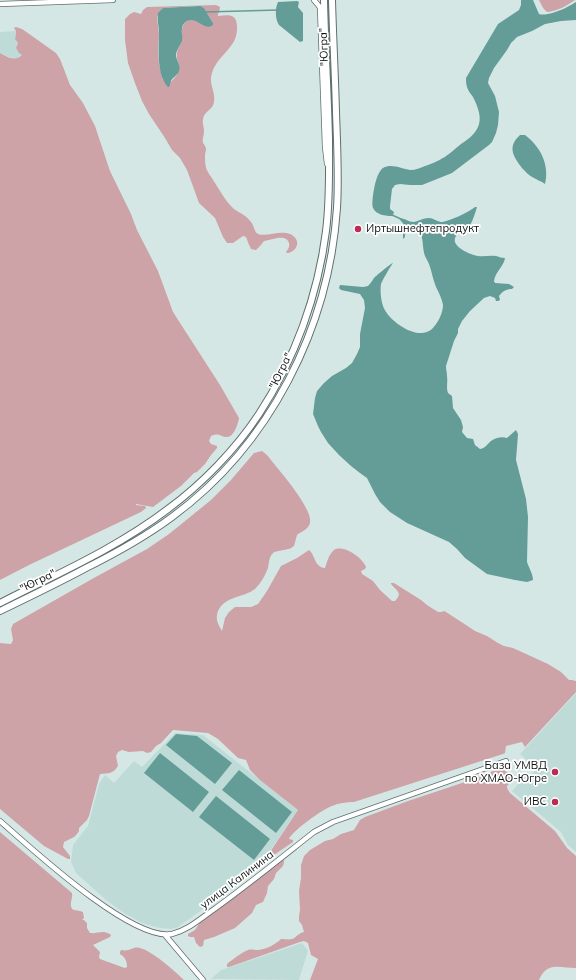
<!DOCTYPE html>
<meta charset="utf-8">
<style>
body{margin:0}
canvas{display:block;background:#d5e7e5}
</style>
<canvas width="576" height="980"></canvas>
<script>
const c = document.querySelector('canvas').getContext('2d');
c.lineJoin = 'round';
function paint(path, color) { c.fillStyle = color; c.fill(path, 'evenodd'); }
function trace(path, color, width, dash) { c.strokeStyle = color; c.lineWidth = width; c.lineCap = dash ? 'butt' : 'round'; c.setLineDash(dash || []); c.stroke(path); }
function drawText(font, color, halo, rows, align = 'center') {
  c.font = font + ' Mulish,sans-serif'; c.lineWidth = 3.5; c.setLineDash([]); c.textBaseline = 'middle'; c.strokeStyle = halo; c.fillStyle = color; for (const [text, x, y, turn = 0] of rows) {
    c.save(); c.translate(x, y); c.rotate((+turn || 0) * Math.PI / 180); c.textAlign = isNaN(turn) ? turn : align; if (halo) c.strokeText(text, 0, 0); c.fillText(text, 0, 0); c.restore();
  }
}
paint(new Path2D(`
 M16 31V35L15 39 18 43 16 48 17 50 22 55 19 58 17 59 6 56 0 53V32Z
 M576 693V852L568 845 561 832 512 791 526 775 529 777 537 769 520 754Z
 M175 733 203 735 298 810 256 871 178 927 171 929 160 928 142 923 124 913 106 900 76 873 71 862 73 845 88 826 99 784 105 775 114 783 134 761 142 767Z
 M302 943 308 951 299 980 211 979 221 970Z`), '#bfdbd8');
paint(new Path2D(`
 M539 0H575C566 6 558 11 547 12L543 8Z
 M216 5 220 7C220 11 218 12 218 16 228 15 237 13 237 27 238 48 218 54 212 73 208 83 216 92 214 102 213 110 204 111 203 119 202 123 204 127 204 131 204 135 202 140 203 143 204 144 206 147 206 149 206 151 205 153 205 155 205 160 205 168 208 172 209 175 212 177 213 180 220 190 225 201 234 209 240 213 247 216 251 222 254 225 254 232 258 234 268 238 287 226 296 239 300 246 293 253 287 253L286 252C288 249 290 247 289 243 286 233 271 240 264 241L260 246 256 250 251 249C249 245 248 242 246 237L243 236 233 243H227L223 237 215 218 199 203 187 170 180 158 172 150 165 138 149 114 142 101 135 83 128 63 125 40V19L130 14 134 12 141 14 143 10 147 7ZM199 6 204 8 213 23 212 26C204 28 198 17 189 20 179 24 183 34 181 42 180 46 177 49 177 54 176 59 180 64 179 69 179 74 174 78 171 82L163 80 159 65 158 51 159 34 157 17 163 8Z
 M16 27 22 29 25 31 56 53 60 59 70 85 83 103 95 126 110 171 131 214 137 230 158 271 173 312 220 385 239 418C238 424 234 437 227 437 220 437 220 432 211 436L209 441 211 444 217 446V448L211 455 205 464 197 472 194 473 181 486 153 507 136 504V505L145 506 146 508 141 512 29 565 0 580V53C7 57 16 62 22 55L19 53 16 48 18 43 15 39 16 34V31L14 28Z
 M262 451 267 455C276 467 314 509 310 523 308 530 302 531 297 535L294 546C292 547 290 549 288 549 283 551 277 550 273 553 269 557 269 563 268 568 265 576 261 583 255 589 243 598 225 596 218 611 215 619 218 624 222 631L225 618 229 612 235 607H251L258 604 267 591 281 566 297 558 309 550C316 556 314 567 325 568 327 562 329 554 334 550 343 544 363 558 366 567L365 569 361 571 362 574 373 581 380 590 392 601H395C403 593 397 591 391 584V583H394L421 600 427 605 438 612H441L444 611 446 612 466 625 475 631 487 636 498 643 504 646 513 648 548 664 561 672 569 680H572L576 681V692L525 747 522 742 506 746 505 753 503 754 354 802C346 802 339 803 332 806 323 809 292 831 289 839L293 840V842L271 857 266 858 298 810 260 780 250 770 246 760 238 758 218 739 208 733 173 730 161 743 156 746 151 752 147 753 143 751 129 752 122 750 118 752 116 756 118 766C113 774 109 773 100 774L89 816 87 820 79 828V831L77 834 74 837 64 842 63 847 70 856V859H68L44 846 0 809V643L11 644 13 640 11 629 13 624 92 579 147 549 169 534 211 500 231 480 254 453Z
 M499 769C507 770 512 775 509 783 509 784 508 785 507 786 507 789 508 790 510 793L555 831 567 848 576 856V968C560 968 547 961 539 980H310L318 959 311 955 308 943 304 941 300 942 229 967H227V964C233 959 241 953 248 950 251 949 254 950 258 950 266 949 275 945 281 939 284 939 289 940 292 939 296 938 298 933 304 932L302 925 299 921V916L300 910 299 891 301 878V865L304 856 310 850 325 841 333 839 341 834 354 830 360 820 365 817 408 801 480 777 493 771Z
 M0 832 72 893C73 899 69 903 72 909 75 911 79 910 83 912L84 918 82 920H84L87 923V928L90 933C98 934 104 929 111 935L110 937 93 945 100 952 99 957 100 959 122 967 125 968 127 967C127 961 125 957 120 954V952L121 950C131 952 132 946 140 948 152 951 175 971 184 980H0Z
 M284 860V862L283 866 276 873 274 879 268 886 267 893 263 902 256 905 252 913 235 928 214 937 204 940 203 946 200 947 196 943 194 937H190L188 936V934L195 930 201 921 232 899 282 861Z`), '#cda3a8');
paint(new Path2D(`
 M521 0H533L539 14C548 17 569 7 576 2V20L561 21 545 24 532 31 517 37 511 43 507 50 494 68 489 78 488 83 495 96 499 112 498 125 496 133 492 142 489 145 452 173 422 185H410L400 184 395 185 392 189 390 206V209L394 212 393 215 392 216C386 216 376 215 373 208 371 202 375 181 378 175 379 173 381 169 383 168 392 163 402 169 410 170 416 170 420 168 425 166 443 160 448 155 461 144 467 140 473 136 477 129 483 119 478 107 473 97 471 94 468 91 467 87 466 84 466 81 466 78L498 24 519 10 521 5Z
 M297 1 299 2 298 7 303 13V41L300 42 279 25C275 19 275 8 278 2Z
 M200 6 204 8 213 23V25C205 32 197 16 187 21 185 22 182 25 182 28 181 32 183 37 182 41 180 46 176 50 176 56 177 61 181 66 179 71 178 75 173 77 171 81 170 83 170 85 169 87H168C156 74 159 48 159 32 159 26 157 20 158 13L163 8Z
 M520 135H525C540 146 550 165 545 184 541 181 537 180 534 178 529 176 525 171 522 168 513 156 507 147 520 135Z
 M475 207H477C476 211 472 223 469 227 465 231 457 232 455 238 452 247 471 255 478 256 484 257 490 255 496 256 500 257 501 258 505 258 504 266 495 272 494 281L495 283 509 284 514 287 512 289C506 289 503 291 499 296L500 300 498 301H496L495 298 490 296 484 298 470 311 462 321 458 329V333L454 341 446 366C446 370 447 372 447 376 448 382 446 387 448 393L452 396 453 408 461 420 463 427 462 432 467 438 473 439 475 445 480 449C486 448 487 444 491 441 495 438 502 436 507 438L516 430 518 434 516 460 526 499 528 517 527 562C529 568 533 574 533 580L527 582 515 580 487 574 465 558 457 549 449 542 407 523 390 512 380 502 375 494 367 478 360 473 351 466 339 455 328 443 321 432 318 426 313 414 315 398 317 391 324 383 332 376 346 368 352 363 357 354 360 347V334L365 308 364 300 360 294 341 290 339 288 340 285 363 287 368 286C370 284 372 281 374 278 376 276 390 264 393 263 390 267 382 281 381 284 380 291 381 300 383 306 388 321 418 342 432 329 438 323 443 313 443 305 442 299 439 293 436 287 433 280 432 272 429 264 428 261 426 259 425 256 422 249 424 236 419 232 414 229 409 230 405 234V237L403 239V223L400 220 399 218C405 218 408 222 414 222 419 221 423 218 429 218 433 218 436 221 441 222 448 222 469 212 475 207Z
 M176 734 197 736 232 763 215 784 166 745Z
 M160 753 209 792 193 812 144 773Z
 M239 770 292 812 276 833 222 790Z
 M216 796 270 839 254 860 199 817Z`), '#649c98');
trace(new Path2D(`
 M206 12 278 10
 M392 215 401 219`), '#649c98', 1.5);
const minor = new Path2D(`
 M314 0 319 6 321 10
 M0 4 113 0
 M320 8 325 147 327 164
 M0 821C31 848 132 942 172 934 188 930 200 919 213 910 248 885 281 858 314 832L333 822 506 761
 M165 935 203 980`);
const highway = new Path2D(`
 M0 603C57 574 117 548 168 509 202 484 236 449 259 414 295 359 318 295 326 231 330 200 329 170 329 140 328 93 325 47 324 0
 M0 611C29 597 58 583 86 568 116 553 145 537 172 517 270 445 329 328 337 208 339 176 337 143 336 112 335 74 333 37 332 0`);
trace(minor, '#5f6f6e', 6);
trace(highway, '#5f6f6e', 8);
trace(minor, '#fff', 4.5);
trace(highway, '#fff', 6);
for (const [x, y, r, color] of [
 [358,229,4,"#bb2b53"],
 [555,772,4,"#bb2b53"],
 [555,802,4,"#bb2b53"]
]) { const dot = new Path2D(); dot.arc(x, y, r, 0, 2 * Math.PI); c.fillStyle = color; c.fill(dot); trace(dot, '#fff', 1.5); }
drawText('11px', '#0d1312', '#fff', [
 ["\"Югра\"",324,47,-92],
 ["\"Югра\"",281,371,-64],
 ["\"Югра\"",38,581,-26],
 ["улица Калинина",237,880,-37]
]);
drawText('11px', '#0d1312', '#fff', [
 ["Иртышнефтепродукт",366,229,"left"],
 ["База УМВД",547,766],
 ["по ХМАО-Югре",547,779],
 ["ИВС",547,802]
], 'right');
</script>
